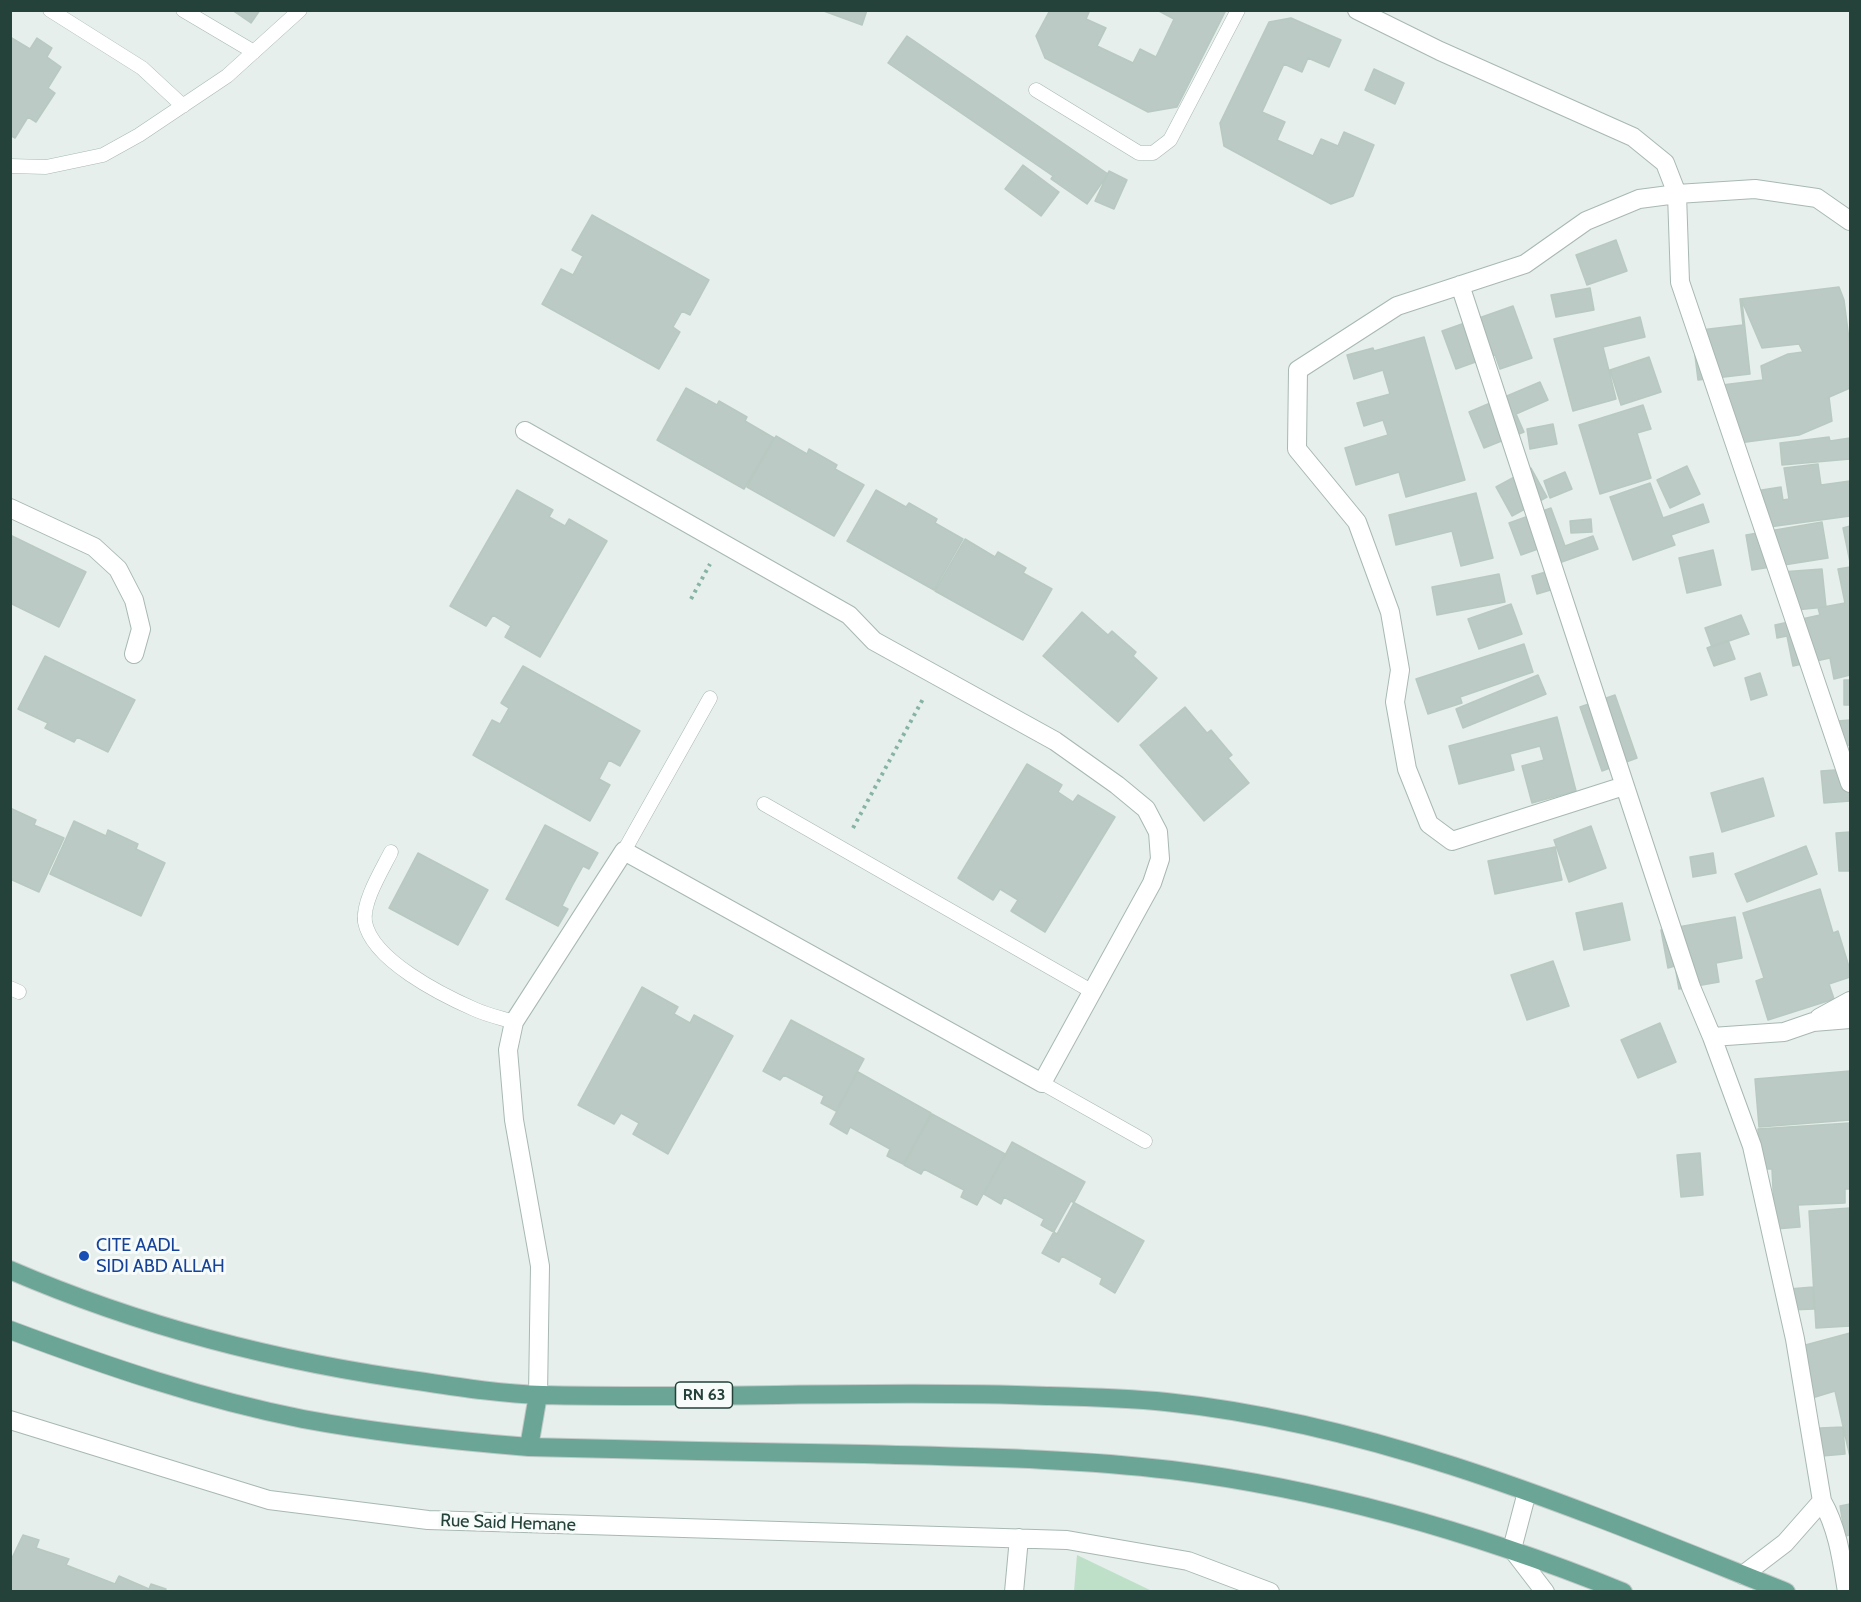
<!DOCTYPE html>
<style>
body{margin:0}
#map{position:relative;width:1861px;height:1602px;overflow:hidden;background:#e6efeb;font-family:Cabin,sans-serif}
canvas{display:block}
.frame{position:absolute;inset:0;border:12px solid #24423a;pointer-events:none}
</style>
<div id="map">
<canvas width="1861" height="1602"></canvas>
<div class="frame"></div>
</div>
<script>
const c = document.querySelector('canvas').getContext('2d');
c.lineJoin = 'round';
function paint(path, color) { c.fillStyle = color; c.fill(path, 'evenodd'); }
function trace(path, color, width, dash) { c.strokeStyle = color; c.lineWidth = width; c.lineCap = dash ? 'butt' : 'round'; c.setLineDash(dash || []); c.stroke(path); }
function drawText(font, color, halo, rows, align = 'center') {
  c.font = font + ' Cabin,sans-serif'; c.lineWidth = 6; c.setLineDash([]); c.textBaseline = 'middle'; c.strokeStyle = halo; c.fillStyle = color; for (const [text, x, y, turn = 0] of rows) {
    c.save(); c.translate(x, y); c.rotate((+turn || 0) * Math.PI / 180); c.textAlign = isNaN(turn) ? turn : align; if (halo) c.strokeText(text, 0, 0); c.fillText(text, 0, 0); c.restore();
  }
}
paint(new Path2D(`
 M1077 1555 1152 1591H1074Z`), '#bfe0c8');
const building = new Path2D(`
 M232 10H260L251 23Z
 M821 10H867L862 25Z
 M1050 10H1090L1086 19 1106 28 1097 46 1133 63 1140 49 1156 57 1174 19 1157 10H1226L1177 107 1148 112 1045 58 1036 36Z
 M1291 18 1341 40 1329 67 1308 58 1302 72 1284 64 1262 112 1285 122 1277 140 1313 156 1321 139 1338 146 1344 132 1374 145 1353 196 1331 204 1224 146 1220 123 1269 22Z
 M907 36 1108 174 1087 204 1051 179 1053 176 888 63Z
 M10 37 30 49 37 38 52 48 47 57 61 67 48 88 55 93 36 122 28 117 15 138 10 135Z
 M1374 69 1404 83 1395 104 1365 90Z
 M1023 165 1059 192 1041 216 1005 189Z
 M1109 171 1127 180 1114 209 1095 201Z
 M592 215 709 280 690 315 682 311 673 327 680 332 659 369 542 304 561 269 573 275 583 256 572 250Z
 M1616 240 1627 271 1587 285 1576 255Z
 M1839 287 1844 300 1849 339H1850V388L1827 398 1829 397 1832 421 1799 435 1731 444 1722 385 1763 380 1761 366 1788 354 1803 352 1799 344 1762 348 1742 301 1750 374 1698 380 1692 331 1743 325 1740 299Z
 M1590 288 1594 310 1556 317 1551 295Z
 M1513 306 1532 358 1500 369 1495 355 1456 369 1442 331Z
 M1640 317 1645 337 1603 347 1616 399 1573 411 1554 339Z
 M1424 337 1465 480 1406 497 1399 472 1356 485 1345 448 1388 435 1383 420 1364 426 1357 403 1390 394 1383 370 1354 379 1347 355 1373 348 1374 351Z
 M1649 357 1661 392 1621 405 1610 370Z
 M1540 382 1548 400 1516 414 1524 432 1484 448 1469 412Z
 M686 388 717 405 719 401 747 417 745 421 774 438 744 489 657 440Z
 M1643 405 1651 429 1637 433 1651 478 1600 494 1579 425Z
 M1553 424 1557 444 1530 449 1527 429Z
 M776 436 807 454 809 449 837 465 835 469 864 485 834 536 747 487Z
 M1829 437 1830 441 1850 438V459L1782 465 1780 443Z
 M1818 464 1821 485 1850 481V516L1754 529 1749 492 1781 487 1783 500 1789 499 1784 468Z
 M1687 466 1700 494 1670 508 1657 480Z
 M1531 468 1547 497 1512 516 1496 487Z
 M1565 472 1572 489 1550 498 1544 481Z
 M1650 483 1663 518 1703 504 1709 522 1671 535 1675 545 1633 560 1610 497Z
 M517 490 553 510 549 517 565 526 569 519 607 541 540 657 505 637 511 626 493 615 486 626 450 606Z
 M876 490 906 507 909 503 937 519 935 523 963 539 934 590 847 541Z
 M1476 493 1493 558 1461 566 1452 531 1396 545 1389 515Z
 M1551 508 1565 546 1593 536 1598 549 1559 563 1552 544 1521 555 1509 523Z
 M1591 519 1592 532 1571 533 1570 521Z
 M1822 522 1828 558 1752 570 1746 535Z
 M1850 526V562L1843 528Z
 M10 535 86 572 59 627 10 603Z
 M965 539 995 557 998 552 1026 568 1023 573 1052 589 1023 640 935 591Z
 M1713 550 1721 585 1687 593 1679 558Z
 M1850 567V675L1834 679 1830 658 1793 666 1787 636 1777 638 1775 625 1820 615 1818 608 1845 603 1838 569Z
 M1822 569 1826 607 1785 611 1781 572Z
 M1549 571 1554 589 1537 594 1532 576Z
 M1499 574 1505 602 1437 615 1432 587Z
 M1511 604 1522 634 1479 649 1468 619Z
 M1082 612 1108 635 1112 631 1136 652 1133 656 1157 678 1118 722 1043 656Z
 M1741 615 1749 634 1712 647 1705 628Z
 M1728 640 1735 659 1714 666 1707 648Z
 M1524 644 1533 672 1460 697 1462 703 1428 714 1416 679Z
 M45 656 135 700 108 752 77 737 74 742 45 728 48 723 18 709Z
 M523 666 640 731 620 766 609 760 599 779 610 785 590 821 473 755 492 720 500 724 509 708 501 703Z
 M1760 673 1767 695 1751 700 1745 678Z
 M1538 675 1546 694 1463 728 1456 709Z
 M1844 680H1850V705H1844Z
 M1615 695 1637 758 1602 771 1580 707Z
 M1185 707 1207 733 1211 730 1232 755 1228 758 1249 783 1204 821 1140 745Z
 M1557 717 1576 791 1532 803 1522 766 1544 760 1540 746 1510 754 1514 770 1459 784 1449 746Z
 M1850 720V745L1840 746 1838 721Z
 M1027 764 1062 785 1058 792 1073 802 1078 795 1115 817 1045 932 1011 911 1018 900 1000 889 993 900 958 878Z
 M1849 769 1850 801 1824 803 1821 771Z
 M1763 778 1774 816 1722 832 1711 793Z
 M10 808 36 820 34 825 64 838 39 892 10 879Z
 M74 821 106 836 108 830 138 844 136 849 165 863 141 916 50 874Z
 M545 825 598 853 589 869 583 866 572 886 562 906 568 909 558 926 506 899Z
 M1591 826 1606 868 1569 882 1554 840Z
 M1850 832V871H1839L1836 833Z
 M1806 846 1817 874 1747 902 1735 874Z
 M1555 847 1562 880 1495 894 1488 861Z
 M418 853 488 890 458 945 389 908Z
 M1713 853 1716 873 1693 877 1690 857Z
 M1820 889 1833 933 1838 931 1850 970V977L1829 984 1834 999 1768 1020 1756 981 1764 978 1743 913Z
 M1622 903 1630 940 1584 950 1576 913Z
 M1735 917 1742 958 1716 963 1719 982 1679 989 1675 966 1668 968 1661 930Z
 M1553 961 1569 1006 1527 1020 1511 975Z
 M642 987 678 1007 674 1014 690 1023 694 1015 733 1036 668 1154 633 1134 639 1123 621 1113 614 1124 578 1105Z
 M791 1020 864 1059 836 1111 821 1103 824 1096 784 1075 780 1080 763 1071Z
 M1660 1023 1676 1062 1638 1078 1621 1040Z
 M1850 1071V1120L1759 1127 1755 1079Z
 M858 1072 931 1113 903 1164 887 1156 890 1149 850 1127 847 1134 830 1124Z
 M932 1114 1005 1154 977 1205 961 1197 964 1190 924 1169 921 1174 904 1165Z
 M1850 1123V1189H1845V1203L1798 1205 1800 1227 1775 1229 1772 1169H1760L1758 1129Z
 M1012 1142 1085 1182 1057 1234 1041 1225 1044 1219 1004 1197 1001 1204 984 1194Z
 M1700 1153 1703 1195 1681 1197 1677 1155Z
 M1071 1201 1144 1241 1115 1293 1100 1284 1102 1278 1062 1256 1059 1262 1042 1253Z
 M1850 1208V1326L1816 1328 1809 1211Z
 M1813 1287 1814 1309 1790 1310 1789 1289Z
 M1850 1333V1457L1835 1391 1812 1398 1798 1347Z
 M1843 1427 1845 1454 1822 1456 1820 1428Z
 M1850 1504V1535L1845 1536 1840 1506Z
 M23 1535 39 1540 36 1548 69 1559 66 1565 115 1584 119 1576 149 1589 151 1584 166 1589 165 1592H10V1562Z`);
paint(building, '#bbcac4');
trace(building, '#b8c9c2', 1.5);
const service = new Path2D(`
 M50 10 142 68 183 106
 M183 10 254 52
 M1036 90 1139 153H1153L1170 140 1238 10
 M10 166 46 167 103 155 139 135 227 76 300 10
 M764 804 1093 992
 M624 851 710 698
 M391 852C382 870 362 902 365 922 372 960 442 995 474 1009 487 1015 501 1018 514 1022
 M10 988 19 992
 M1042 1083 1145 1141`);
const minor = new Path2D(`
 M1357 10 1440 51 1633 137 1665 163 1677 194 1680 282 1850 783
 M1460 285 1691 987 1712 1037
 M525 431 849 615 874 641 1055 741 1117 785 1146 809 1158 832 1160 859 1152 883 1042 1083 624 851 514 1022 508 1050 514 1120 540 1266 538 1395
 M10 508 94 547 118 569 134 600 141 629 134 654
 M1624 786 1452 841 1429 824 1407 769 1395 702 1400 670 1390 612 1357 522 1297 449 1298 370 1397 306 1525 264 1586 221 1639 199 1677 194 1755 189 1817 198 1850 221
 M1819 1018 1850 1001
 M10 1420 269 1500 428 1520 1067 1540 1188 1561 1270 1592
 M1527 1492 1512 1549 1545 1592
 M1743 1575 1785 1543 1822 1501
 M1014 1592 1019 1538
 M1847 1592C1842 1561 1838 1529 1822 1501L1795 1339 1752 1146 1712 1037 1784 1032 1813 1022 1850 1019`);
const primary = new Path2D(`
 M10 1270C142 1327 283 1363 425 1382 464 1388 504 1394 543 1395 711 1399 879 1390 1047 1396 1086 1397 1127 1398 1166 1402 1381 1424 1587 1513 1786 1592
 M10 1330C106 1366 202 1399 303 1419 378 1433 453 1441 529 1447 641 1450 752 1452 864 1454 967 1457 1069 1458 1171 1470 1324 1489 1480 1534 1623 1592
 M529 1447 538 1395`);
trace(service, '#a8b8b2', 15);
trace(minor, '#a8b8b2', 20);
trace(primary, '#c2cac8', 20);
trace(new Path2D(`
 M691 599 710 564
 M853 828 924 697`), '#86b3a5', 4, [3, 4.5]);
trace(service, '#fff', 14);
trace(minor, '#fff', 18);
trace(primary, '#6aa596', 18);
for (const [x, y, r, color] of [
 [84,1256,6,"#1a4fb4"]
]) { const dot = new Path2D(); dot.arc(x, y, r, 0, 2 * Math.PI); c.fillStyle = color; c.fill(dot); trace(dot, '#f7fbf9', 2); }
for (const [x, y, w] of [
 [704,1395,57]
]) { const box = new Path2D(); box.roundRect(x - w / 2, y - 13, w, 26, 4.5); c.fillStyle = '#f7fbf9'; c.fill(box); trace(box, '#24423a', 1.5); }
drawText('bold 16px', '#24423a', null, [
 ["RN 63",704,1395]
]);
drawText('18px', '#164399', '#f7fbf9', [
 ["CITE AADL",96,1246],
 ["SIDI ABD ALLAH",96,1267]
], 'left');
drawText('18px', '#24423a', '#f7fbf9', [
 ["Rue Said Hemane",508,1523,2]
]);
</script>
